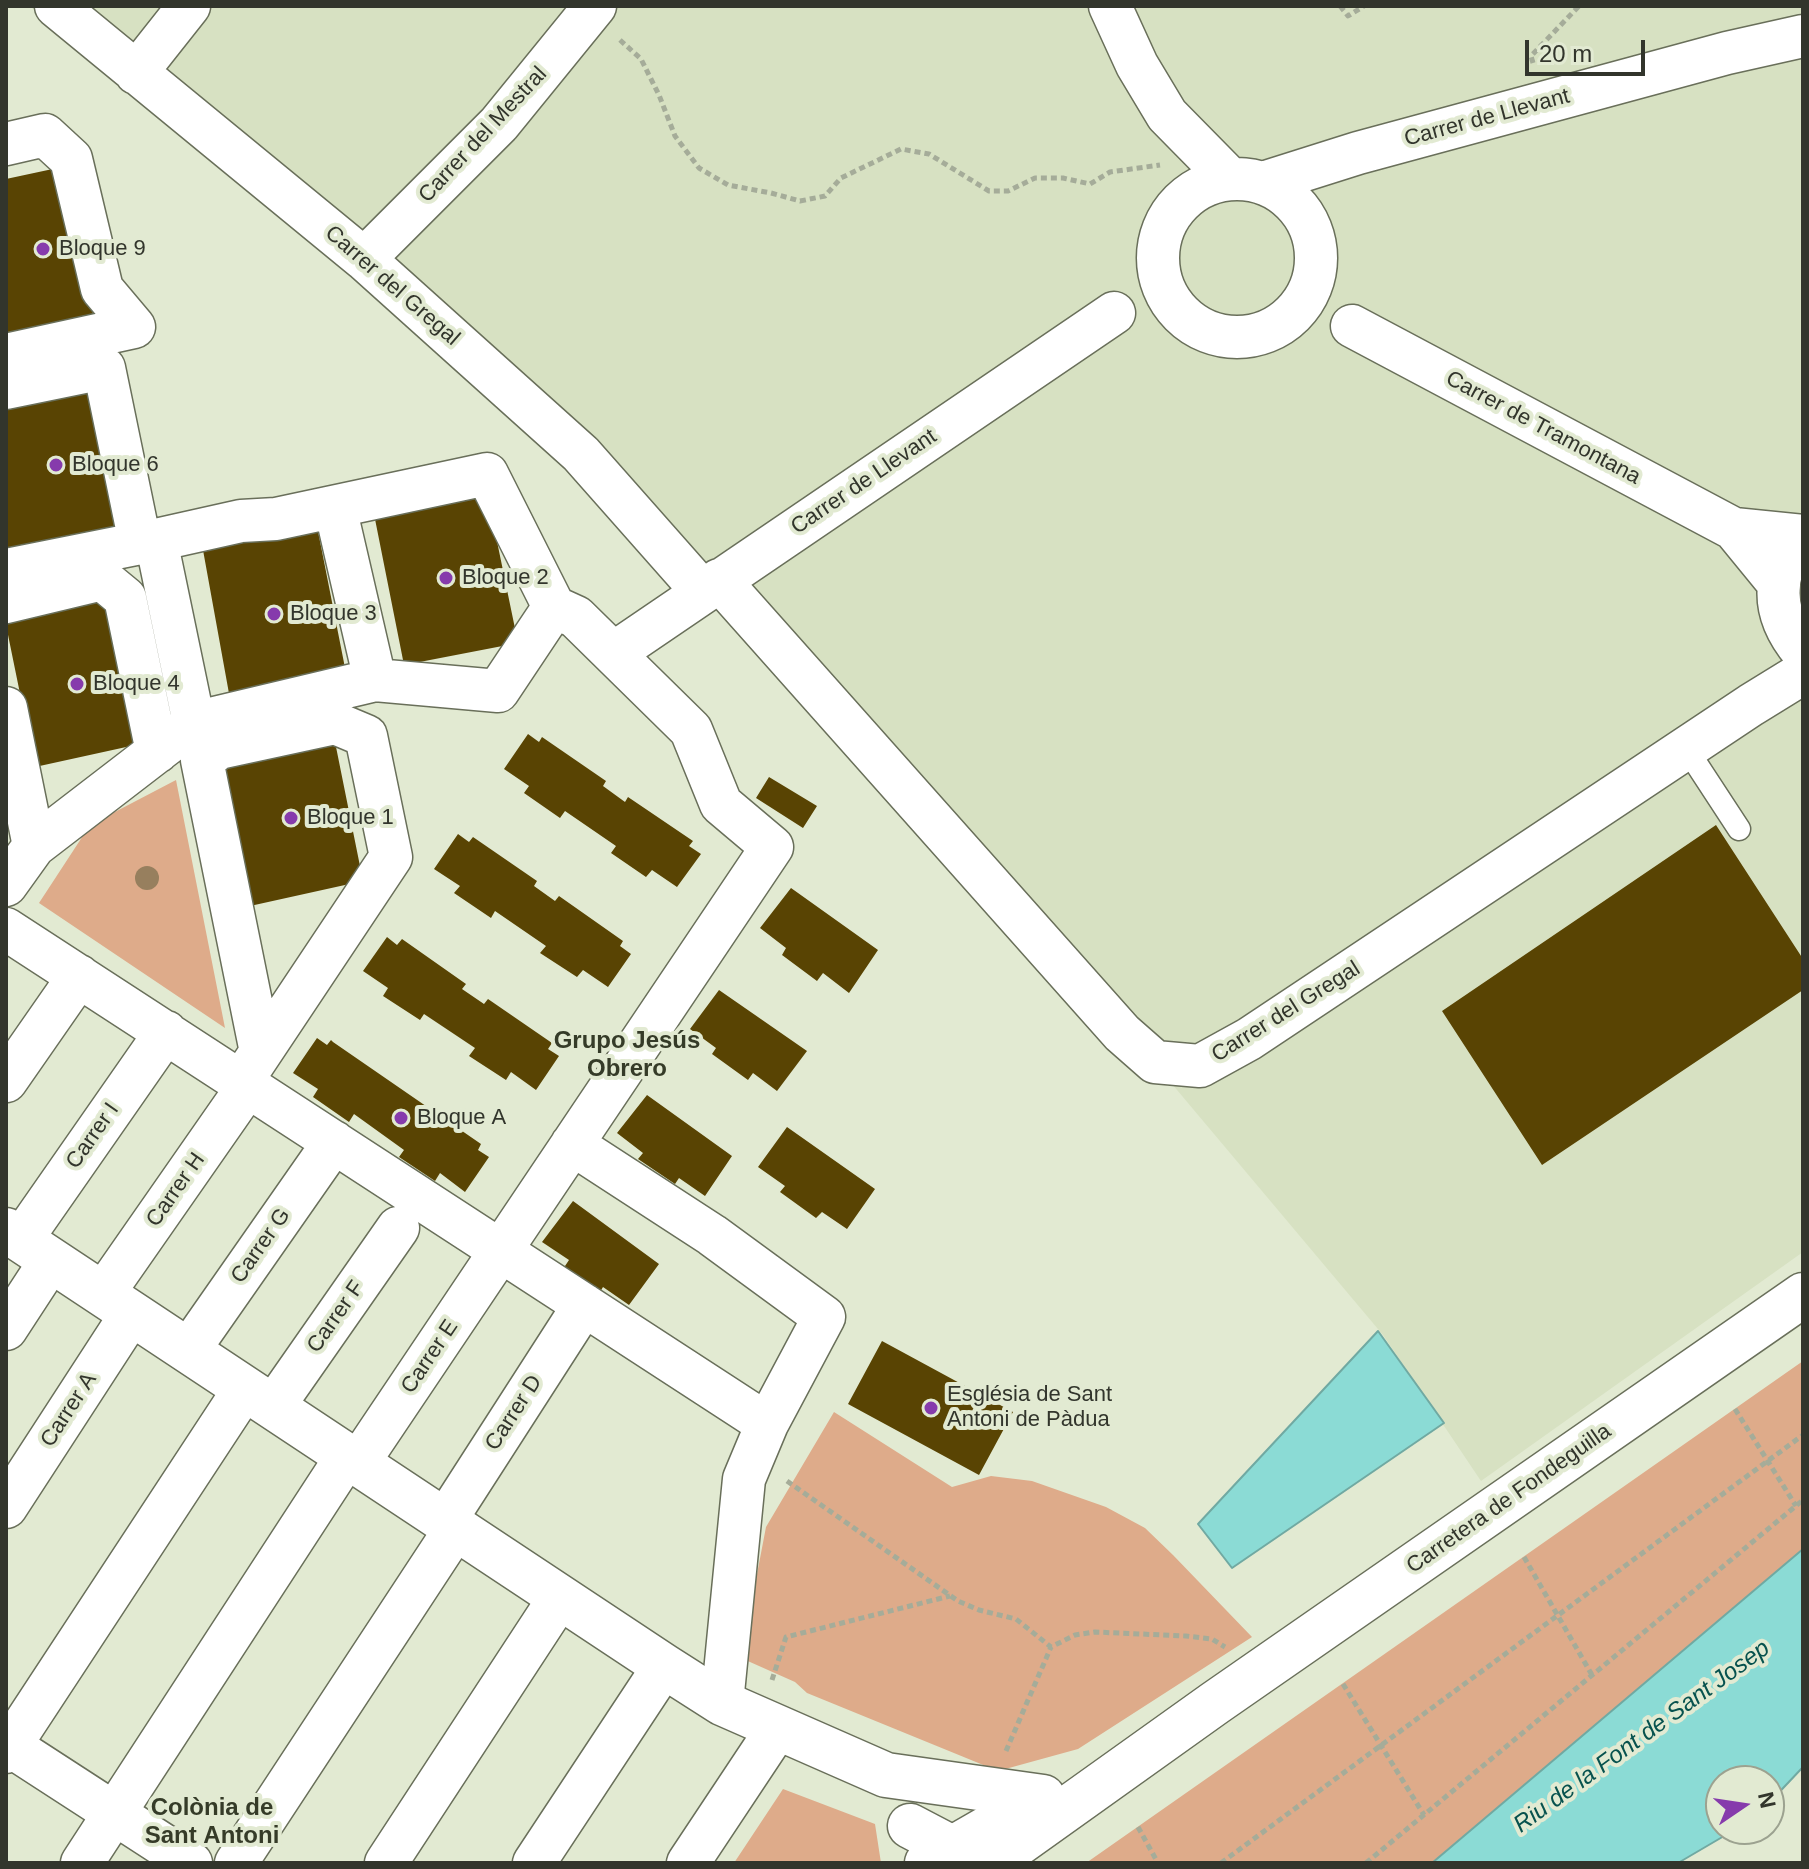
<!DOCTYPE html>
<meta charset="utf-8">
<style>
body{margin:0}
#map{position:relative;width:1809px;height:1869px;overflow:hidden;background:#e2ead2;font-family:Arial,sans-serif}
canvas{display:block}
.frame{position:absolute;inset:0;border:8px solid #32352c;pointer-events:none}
.north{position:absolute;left:1705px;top:1765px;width:80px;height:80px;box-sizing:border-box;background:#e2ead2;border:2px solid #9ca290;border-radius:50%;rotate:77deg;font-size:22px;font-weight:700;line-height:32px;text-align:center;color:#32352c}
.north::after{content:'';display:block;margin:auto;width:28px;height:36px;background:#863bac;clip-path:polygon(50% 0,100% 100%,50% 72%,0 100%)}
.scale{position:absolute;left:1525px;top:40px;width:120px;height:36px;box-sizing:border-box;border:4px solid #32352c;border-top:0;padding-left:10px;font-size:24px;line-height:28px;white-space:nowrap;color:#32352c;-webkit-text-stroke:6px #e2ead2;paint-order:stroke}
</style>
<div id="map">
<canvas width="1809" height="1869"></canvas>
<div class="frame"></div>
<div class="north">N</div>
<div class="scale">20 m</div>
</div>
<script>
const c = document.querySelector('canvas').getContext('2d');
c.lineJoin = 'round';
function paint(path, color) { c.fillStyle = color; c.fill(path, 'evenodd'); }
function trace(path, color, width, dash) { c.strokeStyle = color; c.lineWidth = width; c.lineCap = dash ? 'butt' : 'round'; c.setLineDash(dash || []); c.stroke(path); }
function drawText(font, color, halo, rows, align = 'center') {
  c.font = font + ' Arial,sans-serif'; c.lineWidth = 8; c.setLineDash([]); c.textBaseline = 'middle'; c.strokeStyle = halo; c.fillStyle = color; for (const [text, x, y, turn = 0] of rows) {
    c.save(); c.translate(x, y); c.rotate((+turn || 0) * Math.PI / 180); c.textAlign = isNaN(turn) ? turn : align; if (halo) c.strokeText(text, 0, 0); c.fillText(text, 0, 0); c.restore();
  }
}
paint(new Path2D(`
 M29 6H1803V1252L1481 1481 1383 1335 1135 1040 749 614 226 146Z`), '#d7e1c2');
paint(new Path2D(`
 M176 780 225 1028 39 903 90 825Z
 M1803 1361V1551L1432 1863H1086Z
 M834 1412 952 1487 991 1476 1032 1481 1106 1507 1145 1528 1173 1555 1252 1637 1078 1749 998 1771 807 1693 795 1682 741 1658 766 1527Z
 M783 1789 875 1824 881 1863H734Z`), '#deab8a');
const water = new Path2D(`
 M1378 1331 1444 1423 1232 1568 1198 1524Z
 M1803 1549V1767L1769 1803V1781H1721V1829H1736L1678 1863H1432Z`);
paint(water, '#8bdbd5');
trace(water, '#70a9a2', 2);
paint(new Path2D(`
 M62 167 94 318 6 336V179Z
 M89 381 121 531 6 550V398Z
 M487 493 518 643 404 665 374 514Z
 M317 526 347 678 230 699 203 550Z
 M116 592 149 742 35 767 6 625V615Z
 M333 732 363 881 250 906 218 755Z
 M528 734 539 742 542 737 606 781 603 786 625 802 628 797 693 841 689 846 701 854 677 887 652 870 646 877 611 853 616 846 565 811 560 818 524 793 529 786 504 769Z
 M769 777 817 806 803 828 756 798Z
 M1716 825 1803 959V990L1542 1165 1442 1011Z
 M458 834 469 842 473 837 537 881 534 886 555 901 559 896 623 941 620 946 631 954 608 987 583 970 577 977 540 953 546 946 495 911 491 918 454 893 460 886 434 869Z
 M791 888 878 950 849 993 823 973 817 981 782 955 786 948 760 928Z
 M387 937 397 945 402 939 466 984 462 989 484 1004 488 999 552 1043 548 1049 559 1056 536 1090 511 1072 506 1080 469 1056 475 1048 424 1014 420 1020 383 996 388 988 363 971Z
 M719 990 807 1051 777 1091 753 1073 748 1080 712 1054 716 1048 690 1029Z
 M317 1038 327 1045 331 1040 333 1042 481 1144 478 1150 489 1157 465 1192 440 1173 435 1181 399 1157 404 1150 354 1114 349 1122 313 1097 318 1089 293 1073Z
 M647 1095 732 1156 705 1196 679 1178 675 1184 638 1159 643 1153 617 1133Z
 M787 1127 875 1189 847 1229 822 1212 816 1218 780 1192 785 1186 758 1167Z
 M573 1201 659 1264 629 1305 603 1287 600 1292 563 1269 569 1260 542 1242Z
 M882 1341 1013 1412 979 1475 848 1404Z`), '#594403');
const service = new Path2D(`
 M1686 748 1739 829`);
const minor = new Path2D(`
 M56 6 364 259 581 454 703 592
 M1110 6 1137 65 1167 115 1230 179
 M136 73 189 6
 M6 144 45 135 71 159 102 289 134 327 6 355
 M1158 258a79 79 0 1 1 158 0a79 79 0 1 1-158 0Z
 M1263 183 1358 153 1727 53 1803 36
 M364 259 499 124 595 6
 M1352 326 1734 529
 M6 388 104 368 140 543
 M335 507 375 680
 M1786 559C1783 567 1779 576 1779 585 1776 611 1787 633 1803 652
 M6 570 156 540
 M719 580 1122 1033 1155 1062 1200 1066 1249 1039 1751 705 1803 673
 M1779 584 1734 529 1803 536
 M6 602 102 579 125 598 157 752
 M614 653 1114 313
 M6 708 34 846
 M194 723 156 540 241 521 276 519 487 474 554 607 576 617 691 730 721 804 772 847 358 1463
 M6 885 34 846 194 723 375 680 498 691 554 607
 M6 929 767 1424
 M6 1081 79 976
 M241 1082 391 857 366 736 335 723 219 748 202 760 261 1052
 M572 1144 712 1235 824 1317 767 1424 744 1479 722 1703
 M21 1240 166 1032
 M103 1294 248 1086
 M6 1329 51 1260
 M188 1351 334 1142
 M273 1407 398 1228
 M6 1507 132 1313
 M445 1521 584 1305
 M6 1743 191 1863
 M6 1752 245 1388
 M82 1863 347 1456
 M236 1863 456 1528
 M386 1863 560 1597
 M534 1863 664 1666
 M688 1863 777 1729`);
const tertiary = new Path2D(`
 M6 1230 664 1666 722 1703 886 1775 1043 1797
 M910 1826 952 1848 986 1849`);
const secondary = new Path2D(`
 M927 1863 1033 1802
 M991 1863 1215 1703 1803 1295`);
trace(service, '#696f5a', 25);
trace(minor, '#696f5a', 45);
trace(tertiary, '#696f5a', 47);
trace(secondary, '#696f5a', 47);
trace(new Path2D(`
 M1340 6 1348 16 1364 6
 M620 40 641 59 659 95 675 136 699 168 728 185 771 193 800 201 825 196 841 178 901 149 929 154 989 191H1008L1035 178H1063L1090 184 1110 172 1160 165
 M1533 63 1531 56 1579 6
 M1735 1409 1796 1506
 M787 1481 958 1601 979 1610 1016 1619 1051 1647 1075 1635 1095 1632 1186 1636 1212 1639 1225 1647
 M1524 1557 1592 1675
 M772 1680 786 1637 950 1596
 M1343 1684 1424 1815
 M1006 1751 1051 1647
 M1138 1827 1158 1863
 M1221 1863 1803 1435
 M1366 1863 1803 1500`), '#a5ac99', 5, [6, 4]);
trace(service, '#fff', 22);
trace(minor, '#fff', 42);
trace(tertiary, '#fff', 44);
trace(secondary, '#fff', 44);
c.fillStyle = '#977f5e';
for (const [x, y] of [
 [147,878]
]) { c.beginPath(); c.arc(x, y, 12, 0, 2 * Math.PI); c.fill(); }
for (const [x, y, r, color] of [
 [43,249,8,"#863bac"],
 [56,465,8,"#863bac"],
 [446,578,8,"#863bac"],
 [274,614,8,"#863bac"],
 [77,684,8,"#863bac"],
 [291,818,8,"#863bac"],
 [401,1118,8,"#863bac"],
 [931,1408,8,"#863bac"]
]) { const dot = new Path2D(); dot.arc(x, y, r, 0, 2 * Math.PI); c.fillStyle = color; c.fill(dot); trace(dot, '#e2ead2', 3); }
drawText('22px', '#32352c', '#e2ead2', [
 ["Carrer de Llevant",1487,118,-15],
 ["Carrer del Mestral",483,135,-47],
 ["Carrer del Gregal",392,286,41],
 ["Carrer de Tramontana",1543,428,28],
 ["Carrer de Llevant",864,482,-34],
 ["Carrer del Gregal",1286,1012,-32],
 ["Carrer I",93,1136,-55],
 ["Carrer H",176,1190,-55],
 ["Carrer G",261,1246,-55],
 ["Carrer F",336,1317,-55],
 ["Carrer E",430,1357,-56],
 ["Carrer A",69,1410,-57],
 ["Carrer D",514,1413,-57],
 ["Carretera de Fondeguilla",1509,1499,-35]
]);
drawText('22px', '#32352c', '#e2ead2', [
 ["Bloque 9",59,249],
 ["Bloque 6",72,465],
 ["Bloque 2",462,578],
 ["Bloque 3",290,614],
 ["Bloque 4",93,684],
 ["Bloque 1",307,818],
 ["Bloque A",417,1118],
 ["Església de Sant",947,1395],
 ["Antoni de Pàdua",947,1420]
], 'left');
drawText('bold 24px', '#353b28', '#e2ead2', [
 ["Grupo Jesús",627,1041],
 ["Obrero",627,1069],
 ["Colònia de",212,1808],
 ["Sant Antoni",212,1836]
]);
drawText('italic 24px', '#07524e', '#e2ead2', [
 ["Riu de la Font de Sant Josep",1642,1737,-36]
]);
</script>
